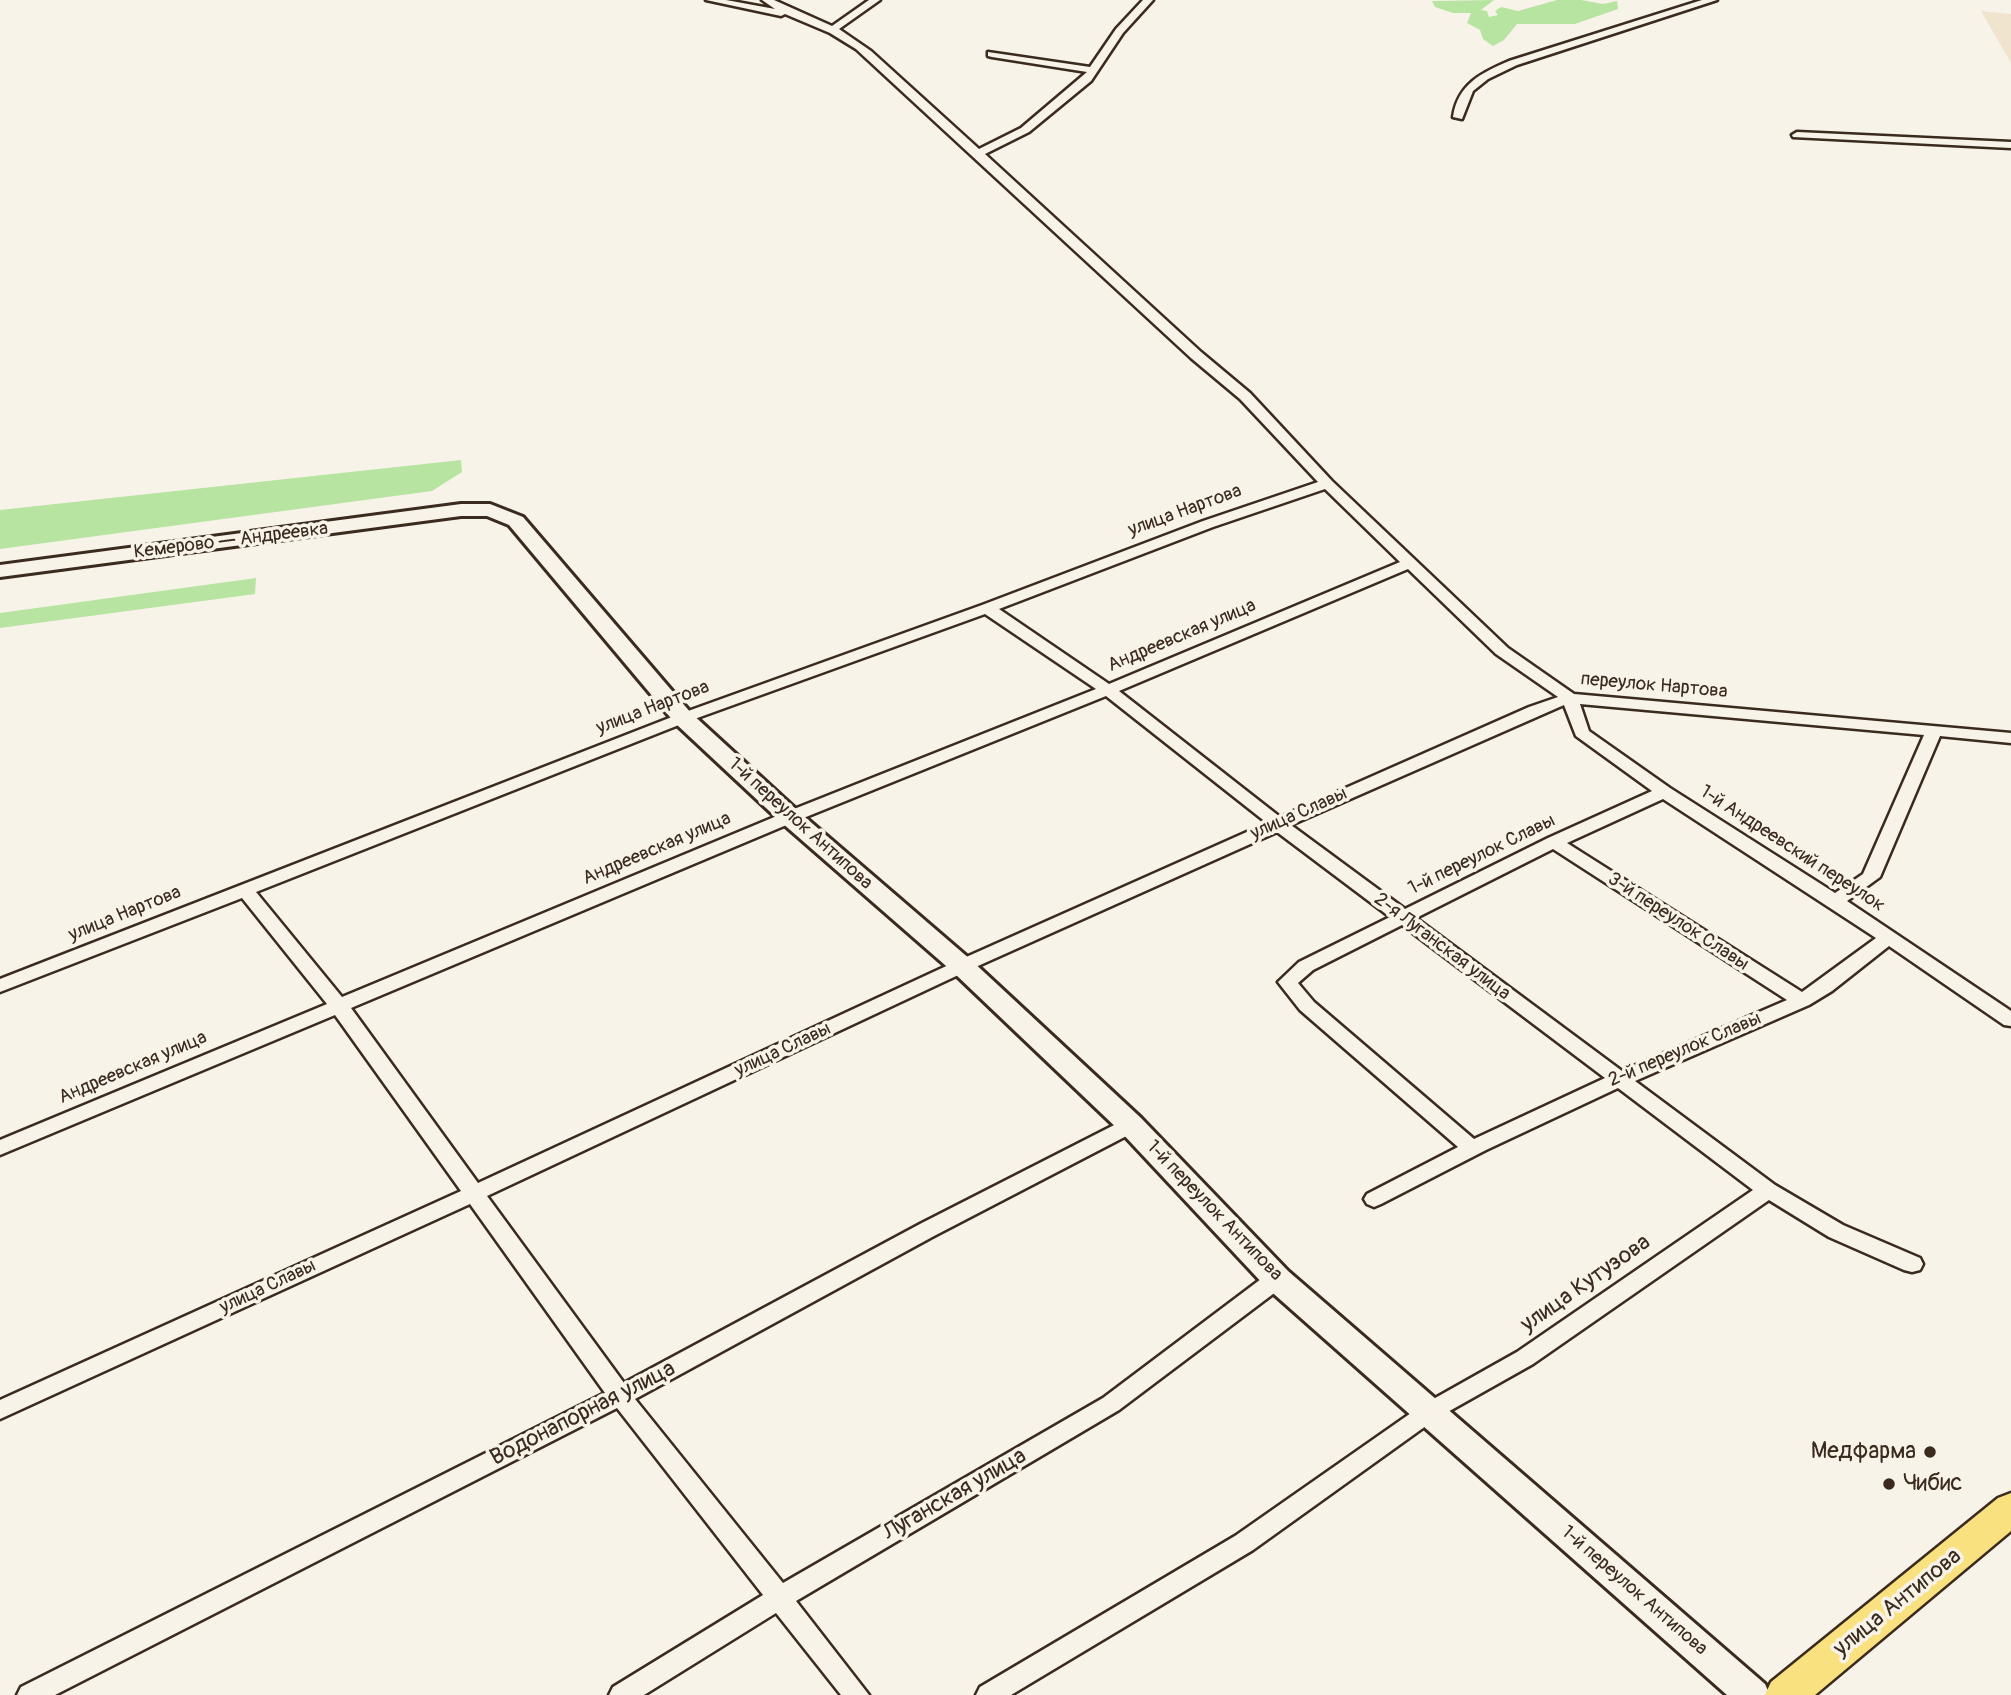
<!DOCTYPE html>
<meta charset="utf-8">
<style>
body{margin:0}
canvas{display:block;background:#f7f3e8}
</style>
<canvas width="2011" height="1695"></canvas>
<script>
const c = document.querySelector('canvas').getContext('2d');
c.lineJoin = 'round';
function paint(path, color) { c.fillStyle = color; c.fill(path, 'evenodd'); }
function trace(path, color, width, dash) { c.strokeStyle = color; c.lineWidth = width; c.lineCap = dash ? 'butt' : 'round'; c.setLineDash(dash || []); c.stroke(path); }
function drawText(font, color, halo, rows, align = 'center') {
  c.font = font + ' Pangolin,sans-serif'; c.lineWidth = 7; c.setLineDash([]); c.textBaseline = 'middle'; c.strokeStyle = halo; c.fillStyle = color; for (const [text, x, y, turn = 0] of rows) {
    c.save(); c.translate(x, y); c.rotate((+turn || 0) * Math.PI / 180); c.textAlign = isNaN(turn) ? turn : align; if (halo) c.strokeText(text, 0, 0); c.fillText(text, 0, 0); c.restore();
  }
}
paint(new Path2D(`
 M1981 11 2011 14V63Z`), '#f1e4cf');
paint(new Path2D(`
 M1494 0 1481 10 1487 11 1489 17 1498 15 1495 11 1501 7 1518 11 1557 0H1581L1603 4 1617 1 1618 9 1575 24H1517L1504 40 1493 46 1483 39 1480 30 1467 23 1471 13H1453L1435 7 1432 1Z
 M461 460 462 472 432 491 0 549V510Z
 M256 578 255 594 0 628V613Z`), '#b8e4a2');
const street = new Path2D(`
 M706 0H726L775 9 762 0H774L832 26 869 0H880L839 29 871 51 979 149 1021 128 1087 72 992 57 988 56V52L1090 67 1116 29 1143 0H1153L1123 33 1091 81 1029 132 985 154 1201 352 1250 393 1332 481 1508 648 1574 694 2011 733V743L1940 736 1880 877 1847 901 2011 1011V1026L2004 1025 1889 946 1832 991 1809 1005 1635 1081 1775 1185 1843 1225 1920 1258 1923 1264 1920 1270 1912 1272 1904 1270 1829 1237 1769 1200 1533 1364 1437 1418 1253 1550 1011 1695H976L980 1687 1235 1536 1421 1406 1517 1352 1753 1190 1618 1088 1486 1150 1381 1204 1374 1207 1367 1204 1364 1199 1367 1194 1458 1147 1300 1010 1278 982 1299 962 1390 917 1277 832 969 970 487 1196 624 1383 920 1224 1124 1120H1138L1141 1125 1138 1130 934 1236 635 1399 783 1583 1103 1398 1269 1273 1277 1271 1285 1273 1288 1279 1285 1285 1119 1410 796 1601 869 1695H841L776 1613 644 1695H609L613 1687 763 1595 617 1408 55 1695H17L21 1687 605 1393 470 1204 0 1419V1400L461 1191 335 1015 0 1155V1140L327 1004 242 898 0 992V979L677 715 982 605 1203 521 1318 482 1240 399 1191 358 856 49 830 33 785 14 781 16ZM1325 489 1400 562 1109 684 999 609 1213 527ZM1408 569 1496 654 1558 697 1529 707 1280 817 1119 691ZM985 614 1096 689 784 813 342 997 256 892 689 721ZM1106 696 1267 823 955 962 478 1183 351 1008 796 821ZM1580 704 1924 735 1863 874 1835 893 1670 788 1589 731ZM1564 705 1576 736 1652 791 1548 838 1405 909 1291 825ZM1663 799 1876 938 1802 992 1567 843ZM1553 849 1787 1000 1622 1071 1416 918ZM1402 925 1605 1078 1474 1139 1314 1002 1298 983 1313 970Z
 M1702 0H1717L1517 65 1488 79 1473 91 1462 119 1453 117C1458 84 1481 73 1509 61Z
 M1797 132 2011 142V148L1793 137 1792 135Z`);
const secondary = new Path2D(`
 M461 504H490L523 517 691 713 799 812 971 960 1141 1118 1288 1271 1765 1684 1770 1695H1727L1266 1287 1121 1132 953 972 781 822 675 723 509 525 487 516H461L0 577V565Z`);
const primary = new Path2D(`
 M2011 1493V1531L1815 1695H1765L1771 1682 1998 1498Z`);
trace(street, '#3b2a1e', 5);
trace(secondary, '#3b2a1e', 6);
trace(primary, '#3b2a1e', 5);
paint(street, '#f7f3e8');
paint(secondary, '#f7f3e8');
paint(primary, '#fae180');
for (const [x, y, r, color] of [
 [1930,1452,7,"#3b2a1e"],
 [1889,1484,7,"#3b2a1e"]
]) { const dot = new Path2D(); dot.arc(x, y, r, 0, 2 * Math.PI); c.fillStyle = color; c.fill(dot); trace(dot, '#f7f3e8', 2.5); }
drawText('19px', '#3b2a1e', '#f7f3e8', [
 ["улица Нартова",1185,511,-20],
 ["Кемерово — Андреевка",231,541,-7],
 ["Андреевская улица",1182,636,-23],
 ["переулок Нартова",1654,686,5],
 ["улица Нартова",653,708,-21],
 ["улица Славы",1299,814,-24],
 ["1-й переулок Антипова",800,824,42],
 ["Андреевская улица",657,849,-23],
 ["1-й Андреевский переулок",1792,849,33],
 ["1-й переулок Славы",1482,855,-26],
 ["улица Нартова",125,914,-22],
 ["3-й переулок Славы",1678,922,33],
 ["2-я Луганская улица",1442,947,37],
 ["улица Славы",783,1050,-25],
 ["2-й переулок Славы",1685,1050,-23],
 ["Андреевская улица",133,1068,-23],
 ["1-й переулок Антипова",1214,1211,46],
 ["улица Славы",268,1287,-25],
 ["1-й переулок Антипова",1634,1591,41]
]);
drawText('23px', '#3b2a1e', '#f7f3e8', [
 ["улица Кутузова",1586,1284,-35],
 ["Водонапорная улица",583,1414,-27],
 ["Луганская улица",955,1495,-30],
 ["улица Антипова",1898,1603,-39]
]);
drawText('23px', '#3b2a1e', '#f7f3e8', [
 ["Медфарма",1916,1452],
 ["Чибис",1903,1484,"left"]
], 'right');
</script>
